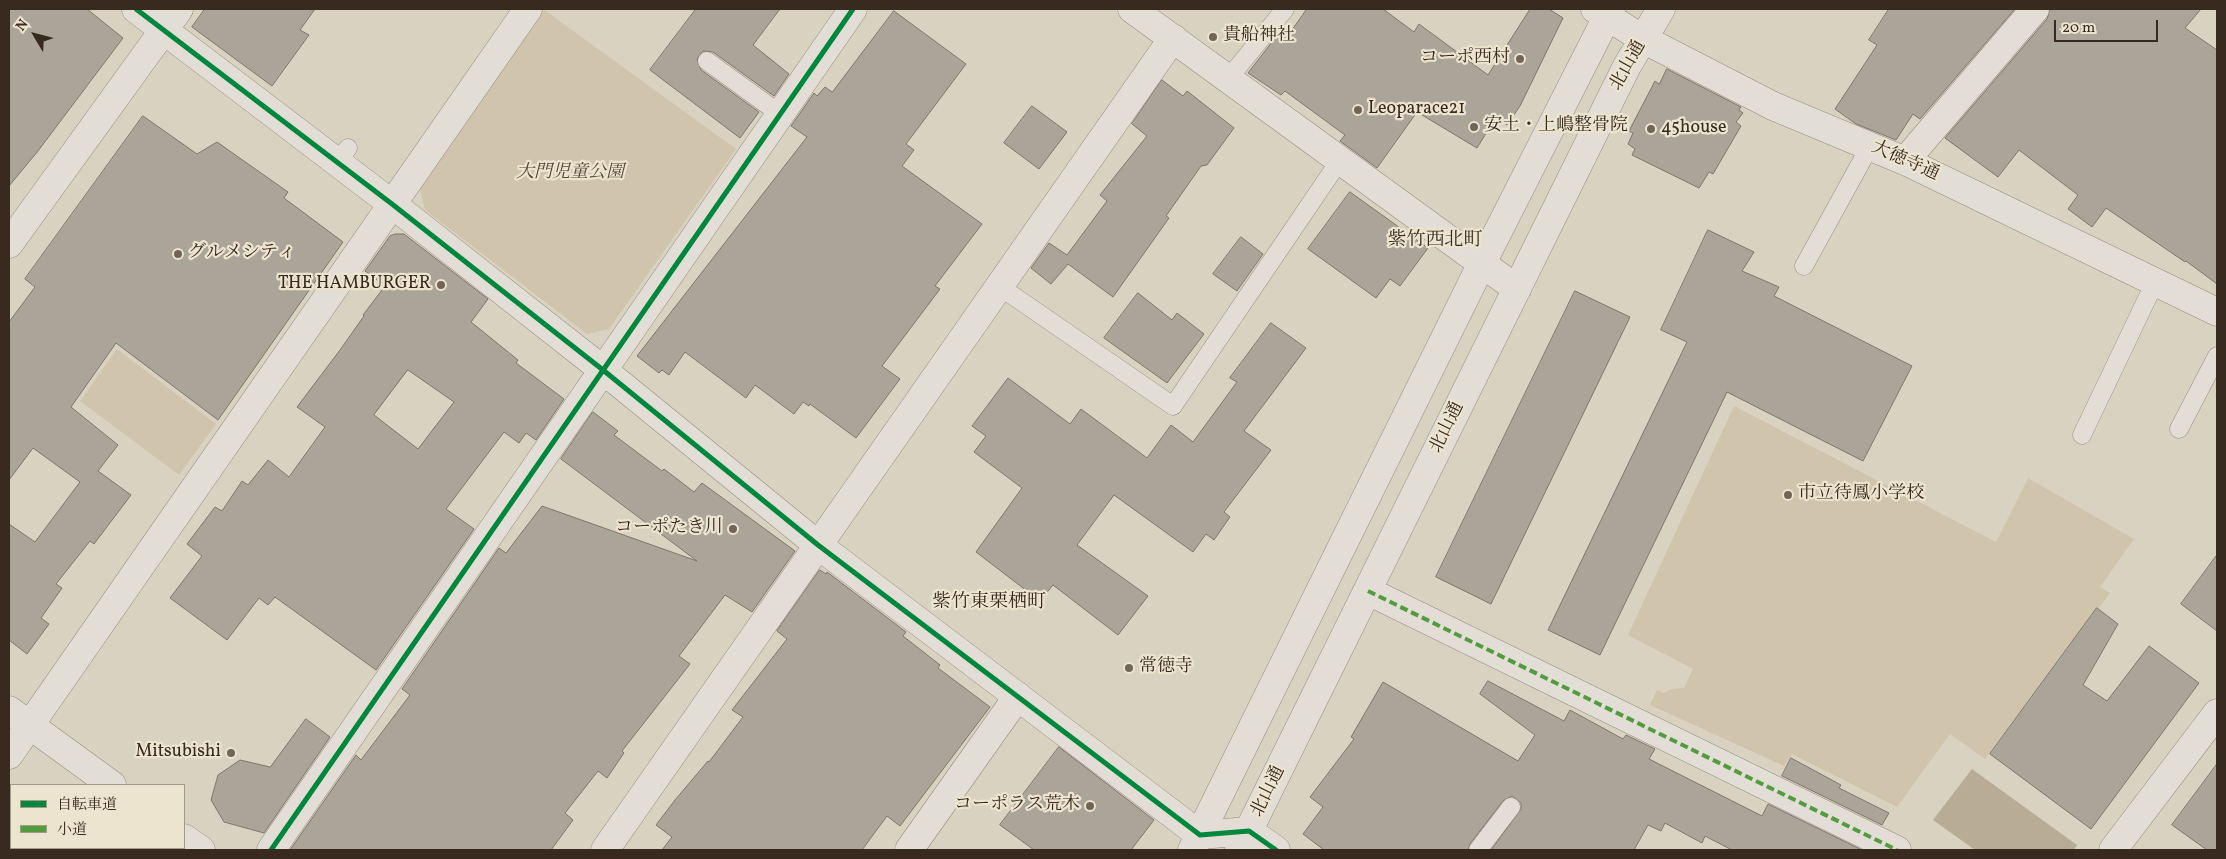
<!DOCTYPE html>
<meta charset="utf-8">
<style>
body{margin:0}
#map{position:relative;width:2226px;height:859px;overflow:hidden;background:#dad2c0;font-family:Vollkorn,"Noto Serif JP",serif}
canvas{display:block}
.frame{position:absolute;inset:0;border:10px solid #382a1f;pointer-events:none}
.legend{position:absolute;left:10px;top:784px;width:175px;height:65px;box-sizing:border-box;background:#ede4cf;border:1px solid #a59a89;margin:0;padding:6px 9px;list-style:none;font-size:15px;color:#382a1f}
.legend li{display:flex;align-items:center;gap:10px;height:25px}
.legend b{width:25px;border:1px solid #a59a89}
.north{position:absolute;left:10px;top:10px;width:50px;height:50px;-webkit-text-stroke:4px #ede4cf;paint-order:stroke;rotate:307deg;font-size:14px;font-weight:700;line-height:20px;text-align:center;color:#382a1f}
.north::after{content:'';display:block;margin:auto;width:18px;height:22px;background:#382a1f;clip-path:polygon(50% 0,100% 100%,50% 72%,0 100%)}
.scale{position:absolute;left:2054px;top:20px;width:104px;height:22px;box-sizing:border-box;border:2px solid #382a1f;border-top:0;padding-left:6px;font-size:15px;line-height:18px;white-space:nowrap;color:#382a1f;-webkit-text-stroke:4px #ede4cf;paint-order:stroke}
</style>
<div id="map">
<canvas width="2226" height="859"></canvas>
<div class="frame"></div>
<ul class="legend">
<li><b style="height:6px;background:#00873e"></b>自転車道</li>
<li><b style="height:6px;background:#529c3f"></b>小道</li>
</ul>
<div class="north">N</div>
<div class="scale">20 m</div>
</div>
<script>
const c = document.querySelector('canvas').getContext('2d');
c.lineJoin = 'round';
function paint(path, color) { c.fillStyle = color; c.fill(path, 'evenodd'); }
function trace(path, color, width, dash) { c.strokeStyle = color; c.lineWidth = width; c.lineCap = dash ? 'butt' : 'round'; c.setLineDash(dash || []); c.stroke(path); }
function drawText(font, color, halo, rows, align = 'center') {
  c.font = font + ' Vollkorn,"Noto Serif JP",serif'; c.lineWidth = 4.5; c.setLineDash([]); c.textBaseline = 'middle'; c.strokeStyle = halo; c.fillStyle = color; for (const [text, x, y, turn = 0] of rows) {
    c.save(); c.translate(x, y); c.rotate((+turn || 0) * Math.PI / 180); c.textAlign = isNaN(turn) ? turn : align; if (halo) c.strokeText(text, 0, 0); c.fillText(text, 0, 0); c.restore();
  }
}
paint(new Path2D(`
 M543 9 736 149 609 329 587 334 425 210 419 185Z
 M117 349 216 424 179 475 80 401Z
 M1734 406 1996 542 2028 478 2134 539 2100 587 2110 593 1985 759 1950 734 1897 807 1792 754 1784 766 1650 705 1657 690 1664 693 1671 689 1684 688 1693 669 1628 635Z`), '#d0c4ac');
paint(new Path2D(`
 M1972 769 2077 845 2074 850H1975L1933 820Z`), '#b8ac95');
const building = new Path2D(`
 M9 9H87L123 38 38 151 9 186Z
 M205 9H315L300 30 309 35 272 86 192 27Z
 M696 9H780L753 45 789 74 774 96 713 52 703 51 697 59 701 70 759 112 740 138 650 70Z
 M1307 9H1383L1414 32 1419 24 1488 75 1530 9H1549L1563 18 1520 106 1507 125 1496 117 1477 148 1417 112 1377 168 1340 141 1345 135 1285 91 1281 95 1248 73 1279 33 1286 38Z
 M1889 9H2015L1920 119 1913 114 1896 140 1856 124 1835 109 1877 45 1869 40Z
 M2050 9H2201L2185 28 2217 50V284L2186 261 2185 262 2106 208 2092 227 2068 209 2078 195 2019 150 1998 177 1945 138 2047 19Z
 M894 11 966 64 906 144 914 150 902 166 982 224 935 286 940 289 882 366 900 379 856 438 810 404 809 406 803 402 794 414 755 385 746 398 685 352 669 375 662 370 659 373 637 356 807 137 791 126 814 93 817 96 825 87 832 92Z
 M1667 69 1741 107 1739 110 1743 113 1736 122 1741 126 1713 174 1709 172 1699 188 1632 155 1635 149 1628 144 1633 133 1629 131 1655 81 1659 84Z
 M1162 80 1183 96 1187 91 1234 128 1207 165 1201 166 1166 216 1169 218 1113 297 1068 264 1051 284 1031 268 1049 243 1067 255 1107 201 1100 195 1147 136 1132 124Z
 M1032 106 1067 132 1039 169 1004 143Z
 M143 116 197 154 217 142 288 192 284 198 343 242 218 420 116 343 71 407 118 445 98 471 131 495 94 544 90 541 56 584 62 588 41 618 49 624 27 654 9 640V524L35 542 80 482 33 448 9 480V322L35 287 25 279Z
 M1350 192 1428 248 1400 286 1390 279 1376 298 1308 249Z
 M1708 230 1754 252 1742 271 1779 287 1774 296 1912 366 1863 461 1727 392 1600 655 1548 630 1687 342 1661 330Z
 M395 234H404L488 299 471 322 518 360 516 363 564 399 536 440 526 433 519 443 504 432 446 509 474 529 376 670 275 597 268 605 259 598 227 640 170 598 202 556 187 544 215 507 222 511 242 481 248 485 268 460 289 477 325 427 297 407 340 350 364 316 363 315 385 286 365 271 390 236ZM408 370 454 402 418 449 374 415Z
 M1241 237 1263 254 1237 291 1213 274Z
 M1575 291 1630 317 1491 604 1436 577Z
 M1138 293 1172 320 1177 313 1204 334 1167 383 1104 338Z
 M1271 323 1306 348 1244 431 1271 450 1224 512 1230 517 1214 540 1206 534 1193 552 1114 495 1077 545 1148 596 1118 635 1053 585 1040 601 976 552 1022 488 974 452 986 436 972 426 1008 378 1070 424 1081 409 1147 458 1171 425 1193 442 1237 382 1230 378Z
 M593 412 618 431 614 435 662 471 664 469 694 492 702 483 795 551 752 612 725 595 679 656 690 664 622 751 624 753 607 778 598 771 565 813 573 820 551 850H290L356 755 361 760 410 695 402 689 499 548 506 553 542 506 697 561 561 459Z
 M2217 555V631L2181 604Z
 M820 570 826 574 827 572 906 632 903 636 940 665 938 668 990 707 900 826 887 816 862 850H662L672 837 656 825 675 800 708 761 709 762 743 717 732 710 787 639 777 631Z
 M2097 608 2118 624 2083 685 2107 701 2149 646 2199 683 2091 829 1990 754Z
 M1488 681 1564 721 1570 710 1623 739 1626 735 1655 749 1649 759 1762 816 1768 804 1862 850H1732L1705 836 1702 843 1665 823 1661 831 1648 825 1634 850H1491L1521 809V803L1512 796 1503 801 1470 844 1468 850H1324L1303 834 1323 807 1310 797 1354 739 1351 737 1383 682 1518 761 1535 735 1480 694Z
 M306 719 330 737 264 833 224 822 211 800 218 775 240 760 270 767Z
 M1059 747 1154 820 1131 850H1034L1000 825Z
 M1791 758 1841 785 1839 788 1889 813 1882 825 1782 776Z
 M2217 764V850H2207L2172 825Z`);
paint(building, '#aba599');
trace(building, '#7c766c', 1);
const service = new Path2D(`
 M707 61 780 114
 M1228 79 1285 9
 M337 162 348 148
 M1804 266 1870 146
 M999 286 1173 406 1340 160
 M2179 429 2217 356
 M2082 435 2155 282
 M1478 850 1511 807`);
const pedestrian = new Path2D(`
 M1368 591 1897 850`);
const minor = new Path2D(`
 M136 9 392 204 603 370 818 545 1200 835 1249 831 1276 850
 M1132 9 1517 289
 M1595 9 1643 39 1773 106 1905 161 2217 312
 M1905 161 2035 9
 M9 244 179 9
 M9 755 528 9
 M271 850 853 9
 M605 850 1173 38
 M909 850 1018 696
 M2113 850 2217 713`);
const tertiary = new Path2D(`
 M9 710 112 785
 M184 838 201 850
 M1192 850 1482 263 1611 9
 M1239 850 1627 66 1661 9`);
trace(service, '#938d81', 19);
trace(pedestrian, '#938d81', 29);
trace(minor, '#938d81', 29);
trace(tertiary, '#938d81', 29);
trace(service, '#e2ded5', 18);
trace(pedestrian, '#e2ded5', 28);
trace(minor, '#e2ded5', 28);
trace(tertiary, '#e2ded5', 28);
trace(new Path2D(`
 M1368 591 1897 850`), '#529c3f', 4, [8, 4]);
trace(new Path2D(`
 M136 9 392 204 603 370 818 545 1200 835 1249 831 1276 850
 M271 850 853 9`), '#00873e', 5);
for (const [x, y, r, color] of [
 [1213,37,5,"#716557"],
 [1520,59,5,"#716557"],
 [1358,110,5,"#716557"],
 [1474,127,5,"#716557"],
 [1651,129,5,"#716557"],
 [178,254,5,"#716557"],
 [441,285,5,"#716557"],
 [1788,495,5,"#716557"],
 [733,529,5,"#716557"],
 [1129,668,5,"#716557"],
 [231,753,5,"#716557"],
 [1090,806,5,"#716557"]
]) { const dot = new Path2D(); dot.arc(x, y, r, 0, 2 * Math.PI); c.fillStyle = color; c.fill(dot); trace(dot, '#ede4cf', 2); }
drawText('18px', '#382a1f', '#ede4cf', [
 ["貴船神社",1223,37],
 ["コーポ西村",1510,59,"right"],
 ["Leoparace21",1368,110],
 ["安土・上嶋整骨院",1484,127],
 ["45house",1661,129],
 ["グルメシティ",188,254],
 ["THE HAMBURGER",431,285,"right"],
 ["市立待鳳小学校",1798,495],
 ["コーポたき川",723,529,"right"],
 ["常徳寺",1139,668],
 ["Mitsubishi",221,753,"right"],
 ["コーポラス荒木",1080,806,"right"]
], 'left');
drawText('18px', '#382a1f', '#ede4cf', [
 ["北山通",1629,66,-61],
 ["大徳寺通",1905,162,24],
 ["北山通",1448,428,-64],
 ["北山通",1269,792,-64]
]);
drawText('italic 18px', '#554738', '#ede4cf', [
 ["大門児童公園",570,174]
]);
drawText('19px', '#382a1f', '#ede4cf', [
 ["紫竹西北町",1435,242],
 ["紫竹東栗栖町",989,604]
]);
</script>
